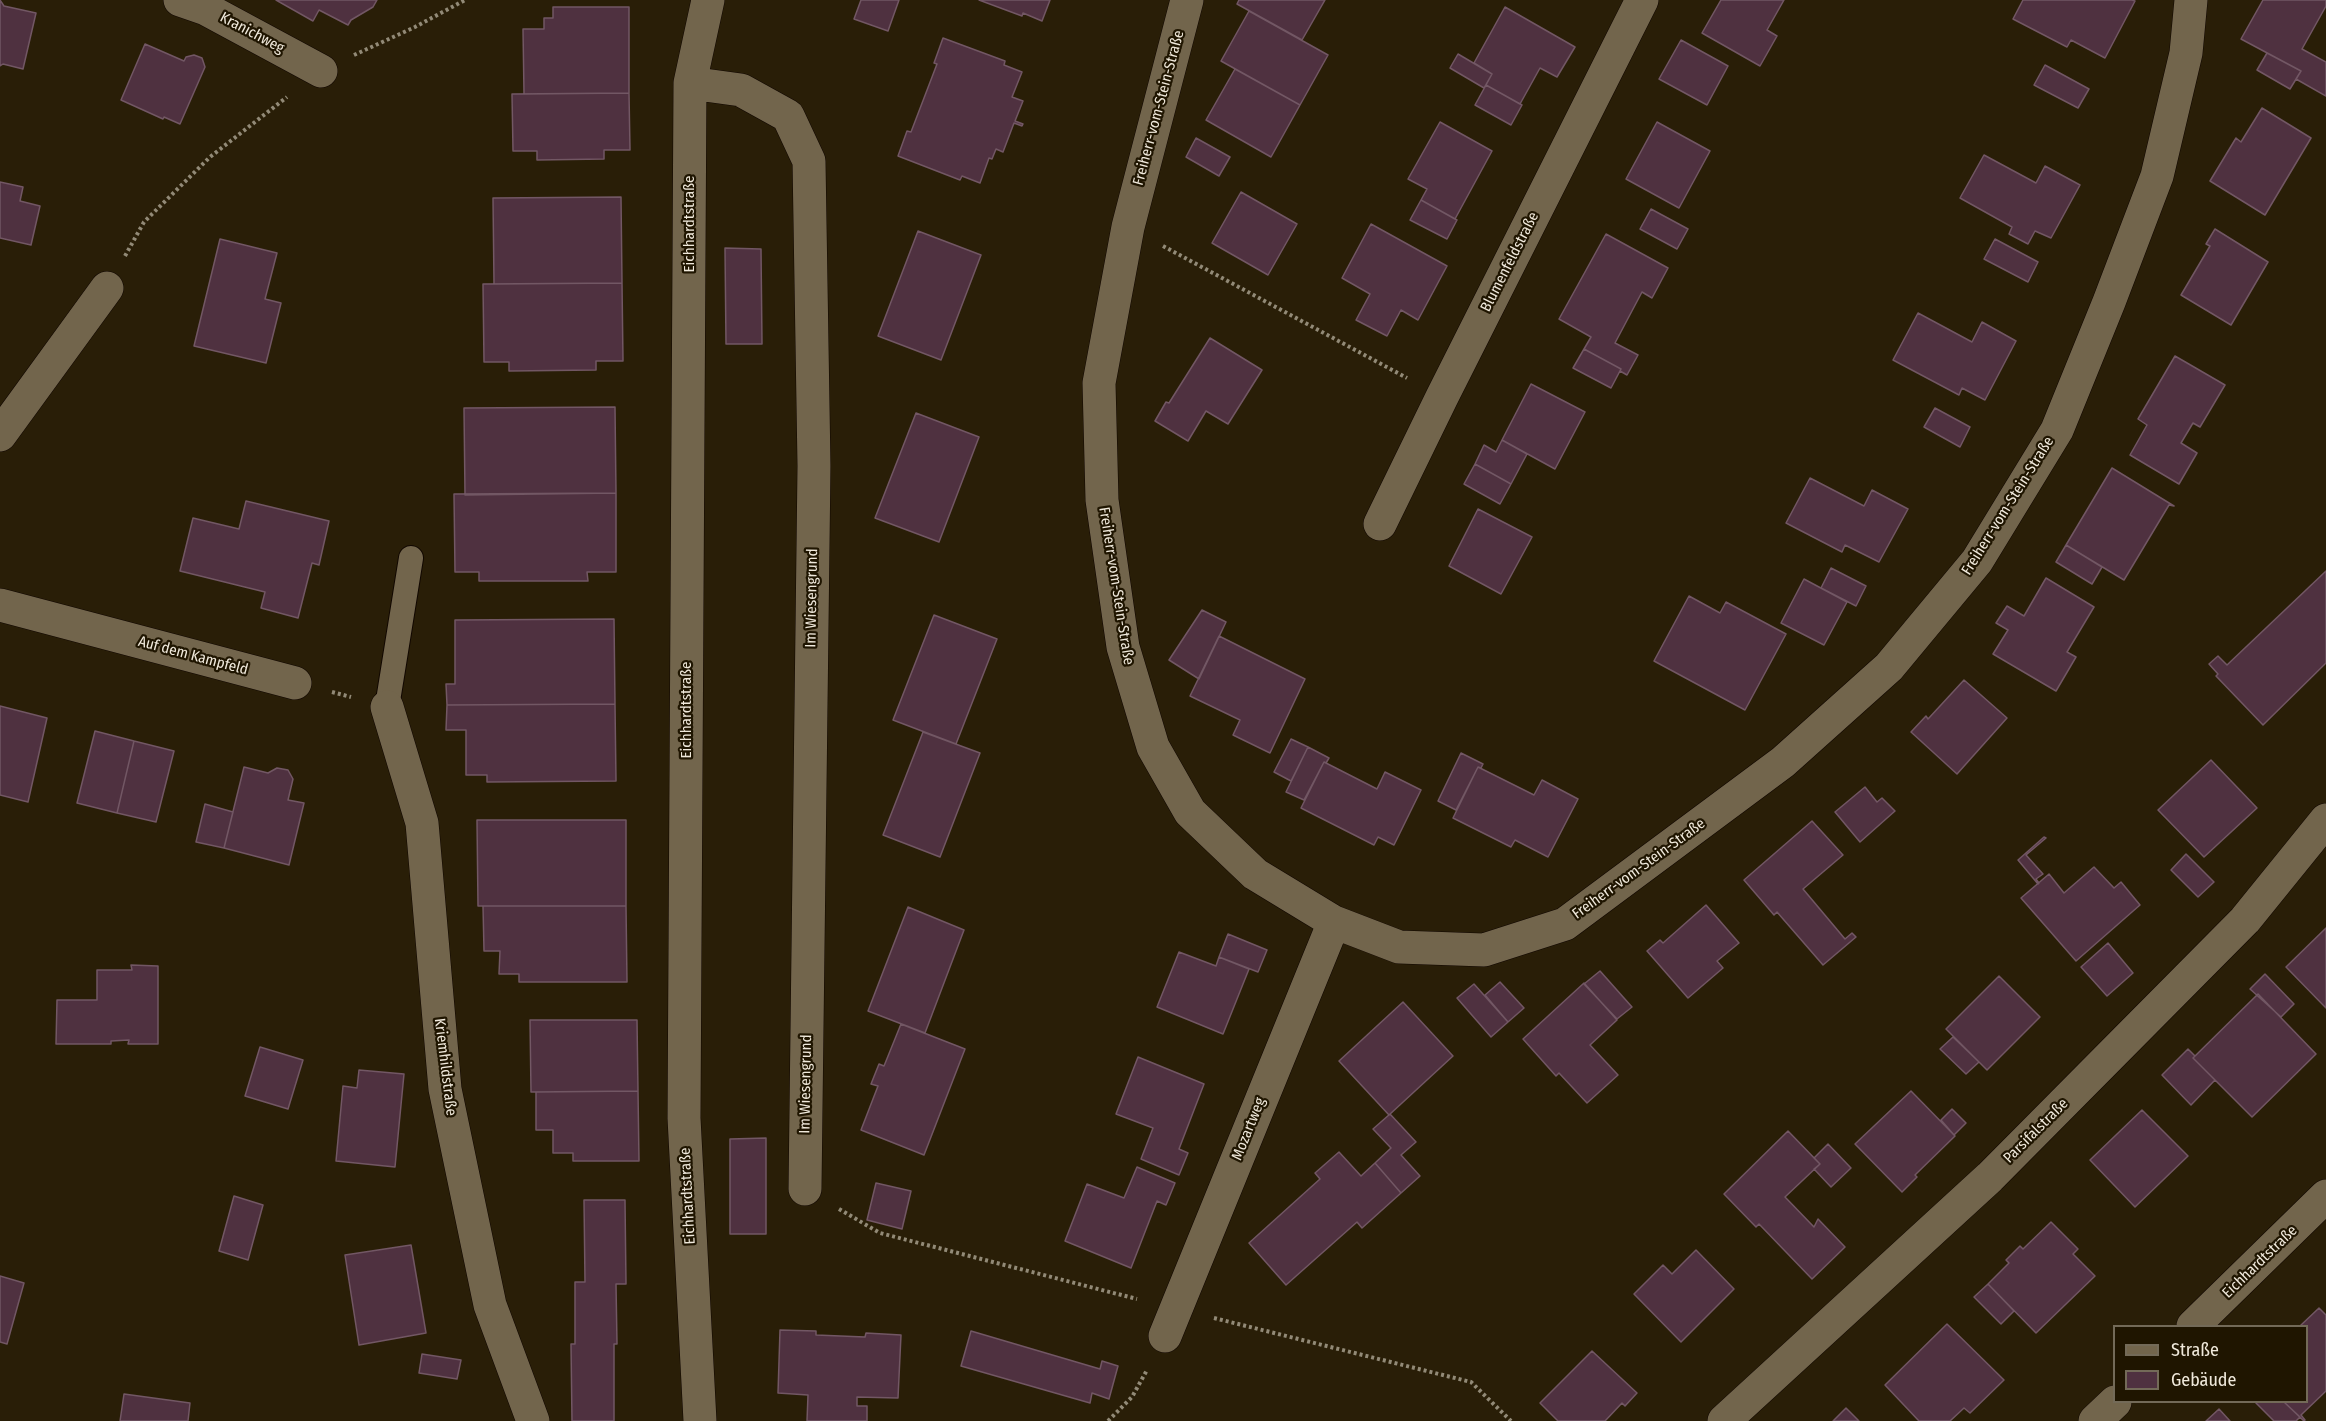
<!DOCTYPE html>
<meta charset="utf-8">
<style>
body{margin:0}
#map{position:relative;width:2326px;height:1421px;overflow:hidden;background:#291e07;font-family:"Fira Sans Condensed",sans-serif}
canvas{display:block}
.legend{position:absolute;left:2113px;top:1325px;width:195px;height:78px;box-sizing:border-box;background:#1f1500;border:2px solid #736a58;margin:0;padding:8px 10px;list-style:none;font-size:18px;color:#f0e9db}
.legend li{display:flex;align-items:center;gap:12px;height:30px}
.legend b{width:30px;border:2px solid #736a58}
</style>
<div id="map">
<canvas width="2326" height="1421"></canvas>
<ul class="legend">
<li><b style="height:8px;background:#72654c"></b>Straße</li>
<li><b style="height:16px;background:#4f3140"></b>Gebäude</li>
</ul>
</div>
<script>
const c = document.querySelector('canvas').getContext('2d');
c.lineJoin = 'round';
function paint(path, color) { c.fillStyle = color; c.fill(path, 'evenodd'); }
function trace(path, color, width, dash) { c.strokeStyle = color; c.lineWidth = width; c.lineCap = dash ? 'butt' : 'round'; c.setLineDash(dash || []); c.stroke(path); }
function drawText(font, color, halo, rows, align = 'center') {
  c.font = font + ' "Fira Sans Condensed",sans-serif'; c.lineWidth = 4.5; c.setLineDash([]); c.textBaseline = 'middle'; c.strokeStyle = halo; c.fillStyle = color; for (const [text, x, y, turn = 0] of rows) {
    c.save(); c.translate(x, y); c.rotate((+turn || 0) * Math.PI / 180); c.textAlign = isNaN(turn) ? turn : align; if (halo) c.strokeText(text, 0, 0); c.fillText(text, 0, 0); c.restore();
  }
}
const building = new Path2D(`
 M0 0 4 6 36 13 23 69 3 64 0 66Z
 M276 0H377L373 7 351 20 348 25 319 10 313 21Z
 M861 0H899L888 31 854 19Z
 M979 0H1050L1042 21 1023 13 1022 16Z
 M1239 0H1325L1302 40 1237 4Z
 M1721 0H1784L1767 30 1777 36 1760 66 1702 33Z
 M2023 0H2132L2135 1 2105 58 2071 40 2067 47 2013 19Z
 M2263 0H2326V6L2302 49 2326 62V96L2296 79 2301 71 2241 39Z
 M553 7H629V93L524 94 523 29H544V18H553Z
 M1505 7 1575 47 1557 77 1540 68 1520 104 1486 85 1492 74 1474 63Z
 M1249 11 1328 55 1300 105 1221 61Z
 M943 38 1005 61 1004 65 1022 72 1012 97 1023 101 1015 121 1023 124 1022 126 1014 123 1003 152 996 149 992 159 989 158 980 183 962 176 960 180 898 156 907 131 911 132 937 64 934 63Z
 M1681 40 1728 66 1707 105 1659 79Z
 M145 44 184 61 186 57 194 55 202 58 205 67 180 124 164 117 163 119 121 100Z
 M2267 53 2301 71 2290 89 2257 70Z
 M1458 54 1492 74 1484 88 1450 68Z
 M2045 65 2089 89 2078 108 2034 85Z
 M1235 69 1300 105 1271 157 1206 120Z
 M1486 85 1522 105 1511 125 1475 105Z
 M629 93 630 150H604V159L537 160V151H513L512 94Z
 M2262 108 2311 138 2265 215 2210 181 2236 138 2241 142Z
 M1440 122 1492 151 1455 219 1421 200 1427 189 1408 179Z
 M1657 122 1710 151 1679 208 1626 179Z
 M1196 138 1230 157 1219 176 1186 157Z
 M1984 155 2036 183 2045 166 2080 185 2051 238 2035 231 2028 244 2009 234 2012 227 1960 198Z
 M0 182 23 187 20 201 40 206 31 245 0 238Z
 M1241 192 1297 224 1268 275 1212 243Z
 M621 197 622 283 494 284 493 198Z
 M1421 200 1457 220 1447 239 1410 220Z
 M1651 209 1688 229 1677 249 1640 229Z
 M1371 224 1447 266 1418 320 1401 310 1387 336 1356 320 1370 294 1342 278Z
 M2215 229 2268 262 2231 325 2181 295 2210 246 2206 244Z
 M918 231 981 255 941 360 878 336Z
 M1606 234 1668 268 1652 298 1642 292 1615 343 1638 355 1627 375 1620 371 1621 369 1584 349 1591 337 1559 319Z
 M220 239 277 253 265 299 281 303 266 363 194 346Z
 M1995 239 2038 262 2028 282 1984 259Z
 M725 248 761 249 762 344H726Z
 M622 283 623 361H596V370L509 371V362H484L483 284Z
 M1918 313 1972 342 1982 322 2016 341 1985 400 1962 388 1959 395 1893 360Z
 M1210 338 1262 370 1228 424 1206 411 1188 441 1155 421 1166 402 1169 403Z
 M1584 349 1621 369 1611 388 1573 368Z
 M2175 356 2225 385 2200 427 2193 423 2181 443 2197 453 2179 484 2130 455 2147 425 2138 419Z
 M1531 384 1585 412 1555 469 1502 440Z
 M615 407 616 493 465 495 464 408Z
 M1935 408 1970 427 1960 447 1924 427Z
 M916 413 979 437 939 542 875 518Z
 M1502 440 1527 454 1511 484 1475 464 1484 445 1496 452Z
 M1475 464 1511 484 1500 504 1464 484Z
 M2112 468 2174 506 2169 505 2124 580 2066 545Z
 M1810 478 1864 506 1872 490 1908 509 1879 562 1845 545 1842 552 1786 523Z
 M616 493V572H587L588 581H479V572H455L454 494Z
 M246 501 329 521 319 565 312 563 298 618 261 608 265 592 180 571 193 518 239 529Z
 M1478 509 1532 537 1501 594 1449 566Z
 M2066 545 2102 567 2092 584 2056 562Z
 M1831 568 1866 586 1856 606 1821 588Z
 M2326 571V663L2263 725 2216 676 2218 674 2209 664 2218 656 2227 665Z
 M2046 578 2094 607 2067 652 2076 657 2056 691 1993 654 2008 630 1996 623 2007 606 2024 616Z
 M1804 579 1847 602 1824 645 1781 623Z
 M1689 596 1720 613 1726 602 1786 634 1745 710 1654 661Z
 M1202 610 1226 622 1199 679 1169 660Z
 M934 615 997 639 956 744 893 720Z
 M614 619 615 704 447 705 446 684H455V620Z
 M1219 636 1305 679 1270 753 1233 735 1240 720 1190 696Z
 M1964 680 2007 718 1957 774 1911 732 1926 716 1928 719Z
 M615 704 616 781 487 782V775H466V730H446L447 705Z
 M0 706 47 718 28 802 0 795Z
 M95 731 134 741 117 813 77 803Z
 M923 732 980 753 940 857 883 835Z
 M1291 739 1308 747 1291 781 1274 772Z
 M134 741 174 751 156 822 117 813Z
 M1308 747 1329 758 1326 763 1324 762 1304 800 1286 792Z
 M1461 753 1483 764 1481 768 1478 767 1456 810 1438 801Z
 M2211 760 2257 808 2204 857 2158 810Z
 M1324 762 1377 789 1385 772 1421 790 1394 845 1378 837 1374 845 1301 808Z
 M244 767 268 773 277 768 288 770 293 779 288 800 304 803 289 865 224 848Z
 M1478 767 1534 795 1542 780 1578 799 1548 857 1515 840 1511 847 1453 818Z
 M1865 787 1877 802 1882 798 1895 811 1860 842 1835 812Z
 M205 804 233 812 224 848 196 842Z
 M477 820H626V906H478Z
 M1812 821 1843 855 1803 889 1845 939 1852 933 1856 937 1823 965 1777 912 1774 915 1744 880Z
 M2044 837 2046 838 2026 855 2043 874 2036 879 2039 883 2038 884 2018 860Z
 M2186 854 2214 882 2198 897 2171 870Z
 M2094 867 2114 888 2121 882 2140 905 2076 961 2021 898 2049 874 2064 893Z
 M1706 905 1739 943 1717 961 1723 968 1688 998 1647 951 1660 940 1663 943Z
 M483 906H626L627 982H519V974H499L500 951H484Z
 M908 907 964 930 925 1033 868 1011Z
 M2326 928V1008L2286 967Z
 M1228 934 1267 950 1258 972 1219 957Z
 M2108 943 2133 973 2107 996 2081 967Z
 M1179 952 1216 966 1219 957 1249 969 1223 1034 1157 1007Z
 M131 965 158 966V1044H128L129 1040 111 1041V1044H56L57 1000H97V970H132Z
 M1600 971 1632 1007 1617 1019 1584 984Z
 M2265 974 2294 1004 2281 1017 2250 989Z
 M1999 976 2040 1017 1987 1070 1946 1029Z
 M1500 982 1524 1008 1508 1022 1485 995Z
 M1584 983 1617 1020 1590 1045 1618 1075 1587 1103 1559 1073 1556 1076 1523 1039Z
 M1474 984 1508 1022 1491 1037 1457 998Z
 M2258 994 2316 1054 2252 1117 2193 1058Z
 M1403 1002 1453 1056 1389 1115 1339 1061Z
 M530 1020H637L638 1091 531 1092Z
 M901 1024 965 1049 924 1155 861 1130 878 1086 871 1084 879 1064 884 1066Z
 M1953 1037 1979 1062 1966 1074 1940 1049Z
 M260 1047 303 1060 288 1109 245 1096Z
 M2188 1049 2195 1056 2193 1058 2215 1080 2191 1105 2162 1075Z
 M1138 1057 1204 1084 1179 1149 1188 1153 1179 1175 1141 1159 1153 1128 1116 1114Z
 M359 1070 404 1074 395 1167 336 1161 343 1086 357 1088Z
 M638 1091 639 1161H573V1153H553V1130H536V1092Z
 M1911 1091 1955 1136 1915 1175 1917 1177 1902 1192 1855 1144Z
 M1952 1109 1966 1123 1954 1135 1941 1120Z
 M2142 1110 2188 1156 2135 1207 2090 1160Z
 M1390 1114 1416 1142 1401 1155 1420 1176 1401 1193 1375 1163 1391 1148 1373 1129Z
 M1788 1131 1820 1164 1785 1197 1814 1227 1818 1219 1845 1247 1812 1279 1759 1224 1756 1227 1724 1194Z
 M766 1138V1234H730V1139Z
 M1828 1144 1851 1168 1831 1187 1814 1169 1820 1164 1814 1158Z
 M1339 1152 1361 1176 1375 1163 1401 1193 1362 1228 1357 1222 1286 1285 1249 1243 1320 1179 1315 1173Z
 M1137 1167 1175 1183 1166 1205 1157 1201 1131 1268 1065 1241 1087 1184 1124 1198Z
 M876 1183 911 1191 902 1229 867 1220Z
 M234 1196 263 1205 248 1260 219 1251Z
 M584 1200H625L626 1284H616L617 1344H614V1421H572L571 1344H575V1282H585Z
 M2051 1222 2078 1249 2073 1254 2095 1276 2036 1333 1988 1284 2009 1263 2006 1260 2020 1246 2023 1249Z
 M411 1245 426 1333 359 1345 345 1255Z
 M1696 1250 1734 1289 1681 1342 1634 1294 1663 1265 1672 1274Z
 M0 1276 24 1283 7 1344 0 1342Z
 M1988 1284 2014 1311 2001 1324 1974 1297Z
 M2319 1308 2326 1315V1391L2301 1415 2305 1420 2304 1421 2284 1402H2306V1326H2300Z
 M1947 1324 2004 1380 1970 1413 1964 1408 1950 1421H1919L1885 1385Z
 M780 1330 816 1331V1335L865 1337 866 1333 901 1335 898 1398 857 1397V1406H867V1421H807L808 1395 778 1393Z
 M971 1331 1100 1369 1102 1361 1118 1366 1109 1399 1092 1393 1090 1403 961 1366Z
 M1592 1351 1637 1393 1625 1406 1622 1403 1605 1421H1558L1540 1403Z
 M422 1354 461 1360 457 1379 419 1373Z
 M124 1394 190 1403 188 1421H120Z
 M2255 1402H2284L2300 1417 2296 1421H2274Z
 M1846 1408 1859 1421H1833Z
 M2219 1409 2230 1421H2206Z`);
paint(building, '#4f3140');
trace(building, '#725764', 1.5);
const lane = new Path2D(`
 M387 707 411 558`);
const street = new Path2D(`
 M180 0 206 9 321 71
 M1187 0 1128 227 1099 383 1102 500 1123 647 1153 747 1190 812 1255 874 1334 922 1399 947 1484 950 1565 924 1783 762 1889 667 1977 561 2057 430 2109 302 2157 176 2186 53 2191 0
 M690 83 741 90 788 116 809 161 814 466 805 1189
 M0 435 107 288
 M1380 524 1442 397 1642 0
 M0 605 295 683
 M387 707 422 823 445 1089 490 1305 533 1421
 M2193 1326 2326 1196
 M1165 1336 1334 922
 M700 1421 684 1118 690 83 708 0
 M1724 1421 1990 1177 2245 920 2326 820
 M2095 1421 2115 1402`);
trace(lane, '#110700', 26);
trace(street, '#110700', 34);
trace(new Path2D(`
 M354 55 415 27 465 0
 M1163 246 1407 378
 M125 256 144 222 210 157 287 97
 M332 692 351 697
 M839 1209 880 1233 1137 1299
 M1214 1318 1471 1382 1511 1421
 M1108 1421 1132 1397 1147 1370`), '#928a77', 4, [3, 3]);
trace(lane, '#72654c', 24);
trace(street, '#72654c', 33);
drawText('15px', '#f0e9db', '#1f1500', [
 ["Kranichweg",252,33,28],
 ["Freiherr-vom-Stein-Straße",1159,108,-75],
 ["Eichhardtstraße",690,224,-90],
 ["Blumenfeldstraße",1510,262,-63],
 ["Freiherr-vom-Stein-Straße",2008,506,-58],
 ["Freiherr-vom-Stein-Straße",1116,586,81],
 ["Im Wiesengrund",812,598,-89],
 ["Auf dem Kampfeld",193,656,15],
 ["Eichhardtstraße",687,710,-90],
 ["Freiherr-vom-Stein-Straße",1639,869,-36],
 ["Kriemhildstraße",445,1067,83],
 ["Im Wiesengrund",806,1084,-89],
 ["Mozartweg",1249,1129,-68],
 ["Parsifalstraße",2036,1131,-45],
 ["Eichhardtstraße",688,1196,-93],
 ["Eichhardtstraße",2260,1262,-44]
]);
</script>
